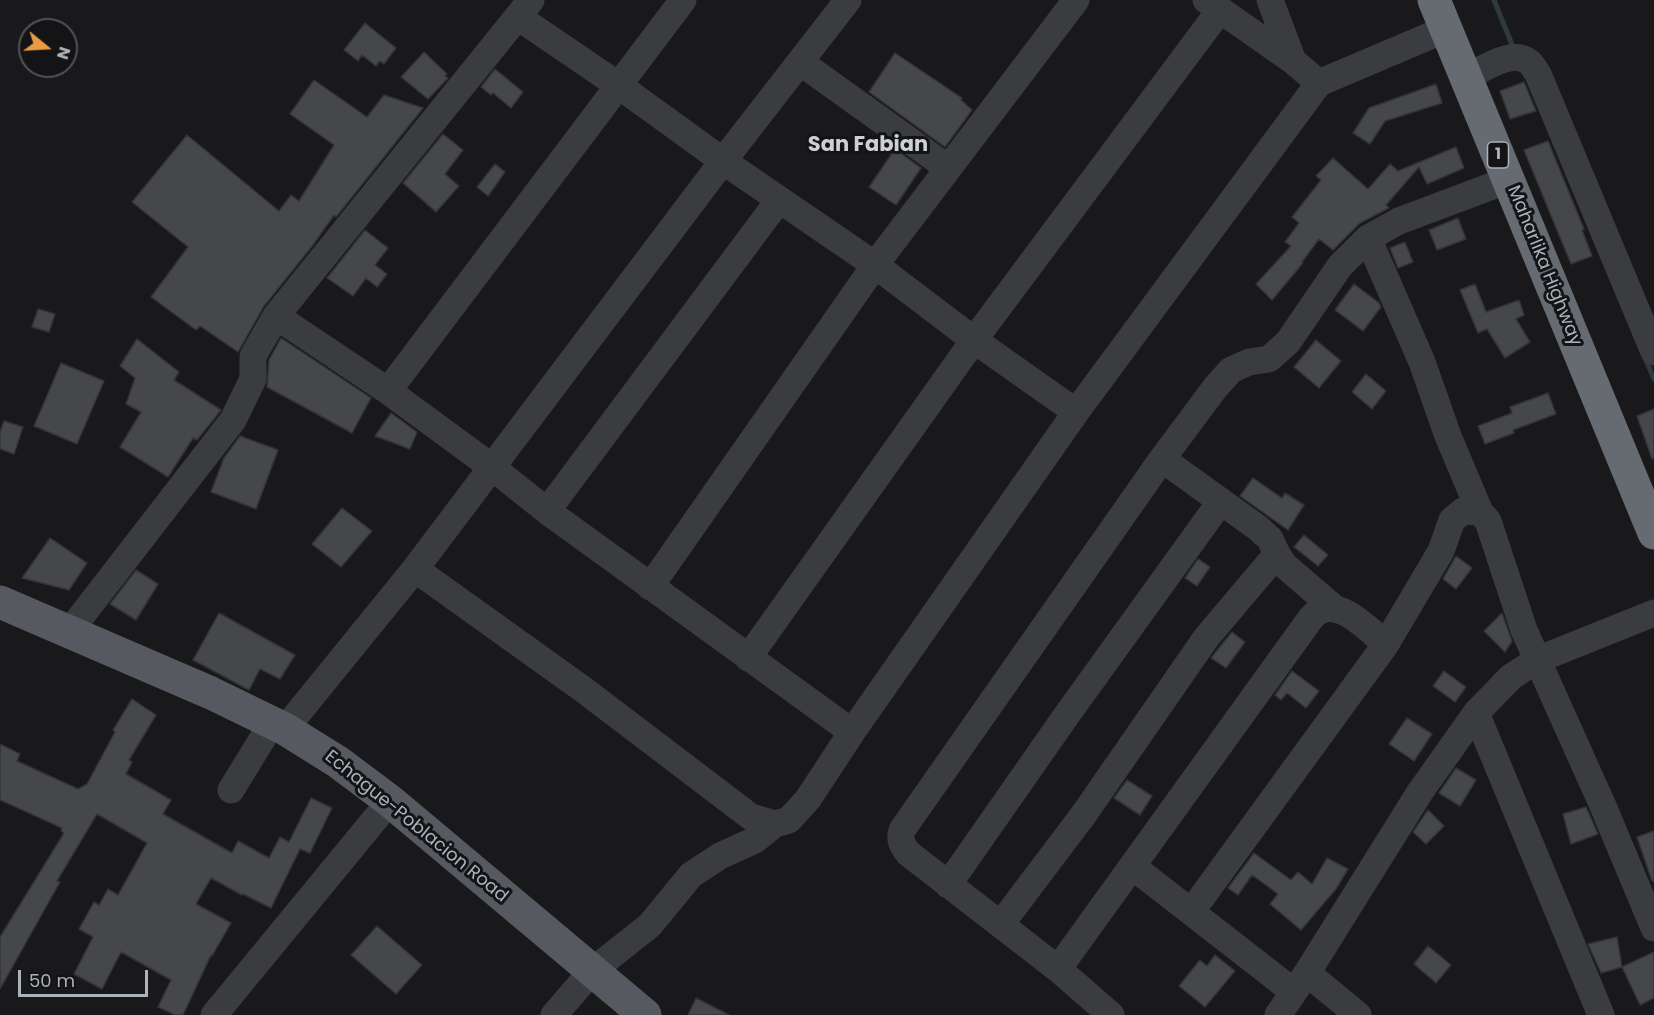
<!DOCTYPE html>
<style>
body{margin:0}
#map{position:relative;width:1654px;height:1015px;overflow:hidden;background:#19191b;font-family:Poppins,sans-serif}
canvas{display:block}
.north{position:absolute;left:18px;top:18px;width:60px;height:60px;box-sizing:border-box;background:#141416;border:2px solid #515358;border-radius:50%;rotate:108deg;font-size:16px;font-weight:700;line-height:24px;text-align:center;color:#acb2ba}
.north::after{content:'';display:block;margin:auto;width:21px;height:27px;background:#ea9a42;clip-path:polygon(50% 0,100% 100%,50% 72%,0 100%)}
.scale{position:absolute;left:18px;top:970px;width:130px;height:27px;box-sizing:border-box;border:3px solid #acb2ba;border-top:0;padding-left:8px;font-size:18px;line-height:21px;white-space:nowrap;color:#acb2ba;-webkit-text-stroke:4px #141416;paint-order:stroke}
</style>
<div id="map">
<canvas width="1654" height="1015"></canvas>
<div class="north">N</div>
<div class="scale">50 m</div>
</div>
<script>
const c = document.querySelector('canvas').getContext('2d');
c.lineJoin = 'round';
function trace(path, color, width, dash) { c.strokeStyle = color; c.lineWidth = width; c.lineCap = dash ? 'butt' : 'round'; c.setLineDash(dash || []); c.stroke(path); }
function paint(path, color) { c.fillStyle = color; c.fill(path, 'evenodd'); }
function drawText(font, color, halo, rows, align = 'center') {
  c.font = font + ' Poppins,sans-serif'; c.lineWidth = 6; c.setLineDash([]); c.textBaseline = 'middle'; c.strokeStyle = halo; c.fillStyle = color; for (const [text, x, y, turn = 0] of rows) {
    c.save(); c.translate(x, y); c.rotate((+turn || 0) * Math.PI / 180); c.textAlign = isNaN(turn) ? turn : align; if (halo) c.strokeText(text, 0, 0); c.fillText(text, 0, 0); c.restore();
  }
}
trace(new Path2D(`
 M1494 0 1513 47
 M1645 358 1654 379`), '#2f3a3f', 5);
const building = new Path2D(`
 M365 23 396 48 384 64 380 61 376 66 362 55 358 61 344 50Z
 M424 52 447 74 445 76 448 78 428 99 401 77Z
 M895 53 962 98 961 100 972 110 945 147 869 92Z
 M495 69 523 92 511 108 493 93 491 95 481 87Z
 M314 80 367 117 384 95 423 108 336 217 334 215 313 245 264 306 238 352 200 326 196 330 151 297 188 247 132 202 187 135 279 211 291 195 299 201 334 145 290 114Z
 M1524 82 1536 111 1510 119 1500 91Z
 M1436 84 1442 103 1385 121 1370 144 1353 133 1369 108Z
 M443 134 463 150 445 174 459 186 436 212 403 183Z
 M1548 141 1584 229 1582 230 1592 256 1571 264 1524 150Z
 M1456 147 1464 168 1427 184 1419 167 1386 205 1389 208 1360 223 1333 250 1319 239 1302 262 1303 263 1272 300 1256 284 1291 246 1285 242 1299 223 1292 217 1321 180 1316 176 1333 158 1368 189 1390 164 1398 171Z
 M895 149 921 168 896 205 869 187Z
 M495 164 505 172 488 196 477 187Z
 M1458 218 1466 239 1437 250 1429 230Z
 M365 230 388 248 375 265 387 274 377 287 366 278 353 296 327 278Z
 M1405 242 1413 262 1398 268 1390 248Z
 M1354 284 1379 303 1381 307 1363 331 1335 310Z
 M1475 284 1486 312 1519 300 1524 315 1516 319 1530 342 1505 358 1487 329 1478 333 1460 290Z
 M38 309 55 314 49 332 32 327Z
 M281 338 371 398 352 433 267 387 269 360Z
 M137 339 179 372 174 380 221 410 197 440 193 438 168 477 120 447 141 412 126 404 135 378 120 366Z
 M1316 340 1341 361 1319 388 1294 367Z
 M61 363 104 381 77 444 34 426Z
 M1366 374 1386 391 1372 409 1352 392Z
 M1548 393 1556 414 1513 430 1514 433 1485 444 1478 426 1512 413 1510 407Z
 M1654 409V458L1652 459 1637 416Z
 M391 413 417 432 410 449 375 436Z
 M4 421 23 427 14 454 0 449V432Z
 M240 436 278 450 256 509 211 492 224 458Z
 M1253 478 1282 498 1285 493 1304 505 1288 530 1240 496Z
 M342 508 372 531 341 567 312 544Z
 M1304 535 1328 555 1318 566 1294 547Z
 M50 538 87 563 69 590 22 578Z
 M1456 556 1472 568 1456 589 1443 579Z
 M1198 559 1210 567 1197 586 1185 578Z
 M136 570 158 584 136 620 110 604Z
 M219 613 295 655 280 679 260 669 249 690 193 660Z
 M1502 613 1512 641 1505 652 1484 631Z
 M1232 632 1245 642 1226 668 1211 658Z
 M1292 671 1319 691 1306 708 1287 693 1281 700 1275 695Z
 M1444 671 1466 687 1455 702 1433 686Z
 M132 699 156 715 129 760 132 762 126 774 171 800 163 814 232 853 238 841 269 858 280 837 289 842 311 798 332 808 310 853 300 849 271 908 243 894 242 895 211 878 196 904 231 923 212 956 211 955 183 1015H175L158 1007 171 980 121 952 102 989 74 974 93 937 79 929 94 902 99 905 108 889 118 895 147 843 97 814 57 881 60 882 0 989V937L64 833 61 831 62 828 0 800V744L20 754 17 761 78 789 87 784 115 732 113 730Z
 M1407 718 1432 734 1414 761 1389 744Z
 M1456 768 1476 780 1460 806 1439 793Z
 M1127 780 1152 796 1140 815 1114 798Z
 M1586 807 1598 834 1571 844 1563 814Z
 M1428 810 1444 826 1426 844 1413 832Z
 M1654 831V881H1652L1637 837Z
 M1254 853 1291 880 1298 872 1312 884 1327 858 1348 869 1336 889 1301 930 1270 904 1278 894 1252 875 1238 895 1228 888Z
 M377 926 422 965 396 994 351 955Z
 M1617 937 1622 967 1601 973 1588 944Z
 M1428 946 1451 965 1436 983 1414 964Z
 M1654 952V998L1640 1005 1622 967Z
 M1215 955 1235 971 1205 1007 1179 986 1200 960 1207 966Z
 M696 998 729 1015H688Z`);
paint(building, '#46474b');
trace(building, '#333437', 1.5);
trace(new Path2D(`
 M1206 0 1293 61 1319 83
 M1270 0 1293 61
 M518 17 618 85 723 161 875 265 974 340 1076 412
 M800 62 948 168
 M1465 78C1482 70 1512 48 1529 62 1533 65 1535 70 1538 74L1654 352
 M1368 238 1422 362 1448 436 1480 512
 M276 316 388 391 493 468 547 511 852 732
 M388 391 683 0
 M547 511 779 200
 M1277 554 1284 565 1333 607
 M415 569 584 690 751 817 775 824 789 820 808 799 852 732 1076 412 1319 83 1446 29
 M650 587 875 265 1076 0
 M69 632 233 420 253 379V356L276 316 531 0
 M1386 644 1441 551 1452 520 1463 511 1480 512 1488 521 1524 630 1603 806 1654 928
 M748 658 974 340 1220 10
 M1476 713 1601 1015
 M285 729 415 569 723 161 848 0
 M231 790 272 723
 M1132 866 1294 992
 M948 885 1066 716 1221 501
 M1001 924 1084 814 1206 638 1277 554 1270 539 1258 528 1162 459
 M1058 969 1311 618C1334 591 1366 628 1386 644L1191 912
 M1307 973 1358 1015
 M214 1015 390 801
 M554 1015 592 971 650 925 691 875 720 856 755 840 775 824
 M1111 1015 1058 969 908 853C902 845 899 840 902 830L1162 459 1215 388 1231 370 1249 362 1269 359 1288 342 1340 266 1368 238 1399 221 1508 180
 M1278 1015 1307 973 1420 792 1476 713 1511 677 1537 660 1654 613`), '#3a3c40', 27);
trace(new Path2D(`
 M0 602 211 693 285 729 338 762 390 801 645 1015`), '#56595f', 33);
trace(new Path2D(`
 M1434 0 1654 533`), '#666a71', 33);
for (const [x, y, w] of [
 [1498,155,21]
]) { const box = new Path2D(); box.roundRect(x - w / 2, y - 13, w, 26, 4.5); c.fillStyle = '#141416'; c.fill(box); trace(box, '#acb2ba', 1.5); }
drawText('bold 16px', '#acb2ba', null, [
 ["1",1498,155]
]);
drawText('18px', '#acb2ba', '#141416', [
 ["Maharlika Highway",1544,266,68],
 ["Echague-Poblacion Road",416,827,39]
]);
drawText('bold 21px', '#cdd1d6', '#141416', [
 ["San Fabian",868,146]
]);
</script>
